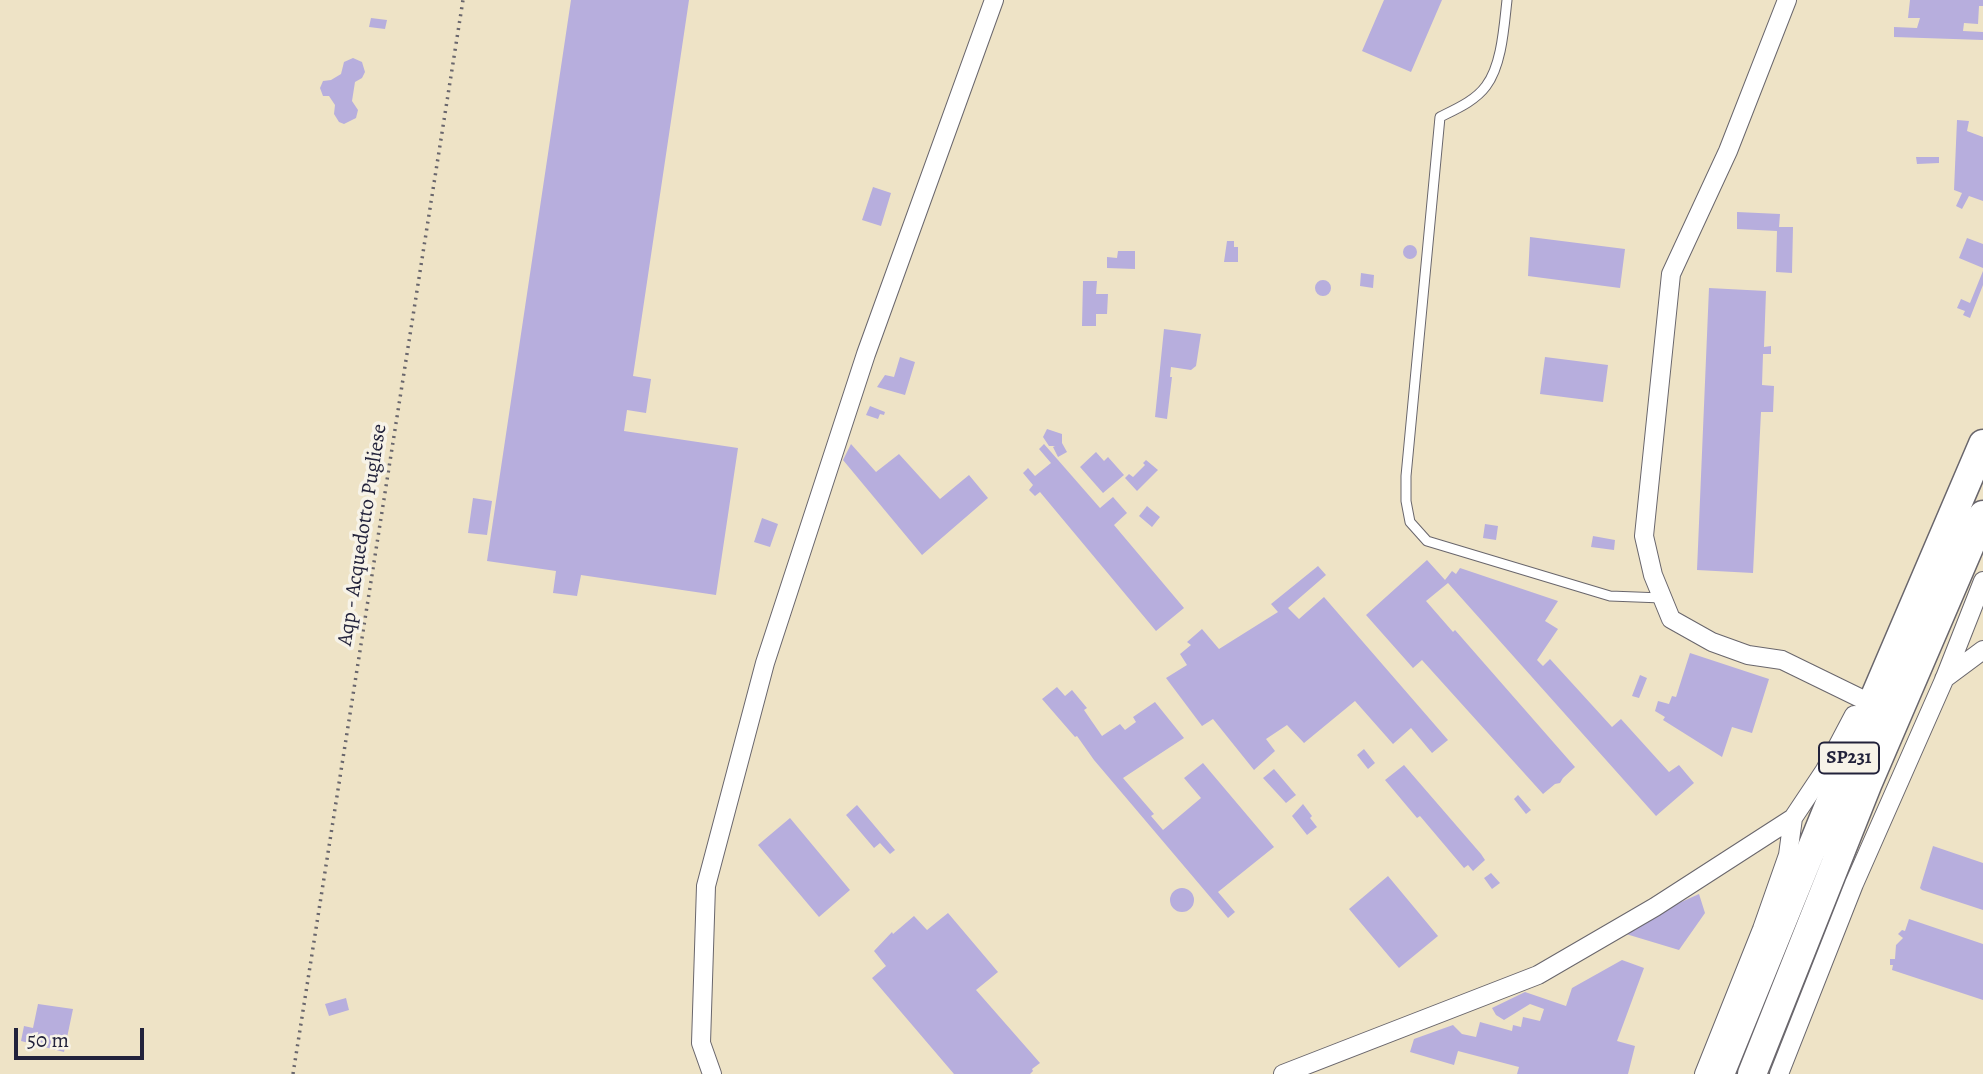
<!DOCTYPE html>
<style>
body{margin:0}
#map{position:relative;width:1983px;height:1074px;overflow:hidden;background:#eee3c6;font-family:Alegreya,serif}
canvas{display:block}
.scale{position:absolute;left:14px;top:1028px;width:130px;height:32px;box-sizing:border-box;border:4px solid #22223b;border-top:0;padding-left:9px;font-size:21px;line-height:24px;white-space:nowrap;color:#22223b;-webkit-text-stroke:5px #f7f3e8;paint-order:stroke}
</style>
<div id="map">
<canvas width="1983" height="1074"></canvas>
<div class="scale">50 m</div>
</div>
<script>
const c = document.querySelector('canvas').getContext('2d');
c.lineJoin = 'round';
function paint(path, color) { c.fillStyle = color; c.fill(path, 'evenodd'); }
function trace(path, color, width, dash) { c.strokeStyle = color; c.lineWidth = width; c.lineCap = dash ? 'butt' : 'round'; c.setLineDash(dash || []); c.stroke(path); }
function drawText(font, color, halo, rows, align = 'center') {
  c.font = font + ' Alegreya,serif'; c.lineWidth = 7; c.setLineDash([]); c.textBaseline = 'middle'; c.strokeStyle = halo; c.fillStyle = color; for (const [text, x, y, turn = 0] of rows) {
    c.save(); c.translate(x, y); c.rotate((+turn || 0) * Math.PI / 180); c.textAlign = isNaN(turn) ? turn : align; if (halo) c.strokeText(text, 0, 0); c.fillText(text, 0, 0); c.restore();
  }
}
paint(new Path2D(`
 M571 0H689L633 376 651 379 646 413 627 410 624 431 738 448 716 595 581 575 577 596 553 593 556 571 487 561Z
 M1384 0H1442L1411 72 1362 51Z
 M1910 0H1983V6H1979L1978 24 1964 23 1963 31 1983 32V40L1894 37V27L1917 28 1920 18H1908Z
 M371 18 387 20 385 29 369 27Z
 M353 58 362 62 365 72 362 78 355 82 352 101 358 110 356 118 344 124 339 122 334 114 335 105 329 96H323L320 88 323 81 331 80 341 74 344 62Z
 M1957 120 1969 121 1967 131 1983 137V201L1969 196 1962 209 1956 206 1962 193 1954 190Z
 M1916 157H1939V163L1917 164Z
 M873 187 891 193 881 226 862 220Z
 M1737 212 1780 214 1779 227H1793L1792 273 1776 272 1777 231 1737 229Z
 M1530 237 1625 249 1620 288 1528 276Z
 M1967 238 1983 244V268L1959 258Z
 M1227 241H1234V247H1238V262H1224Z
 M1403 252a7 7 0 1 1 14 0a7 7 0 1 1-14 0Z
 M1118 251H1135V269L1107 268V257L1117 258Z
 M1983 271V285L1970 318 1963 315 1965 311 1957 308 1961 299 1970 303Z
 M1361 273 1374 275 1373 288 1360 286Z
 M1315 288a8 8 0 1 1 16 0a8 8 0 1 1-16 0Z
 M1083 281H1097L1096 294H1108L1107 314H1096V326H1082Z
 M1709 288 1766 291 1764 347 1771 346V354H1763L1762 385 1774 386 1773 412H1761L1753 573 1697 570Z
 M1164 329 1201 334 1196 366 1191 370 1171 367 1170 377H1172L1167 419 1155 417Z
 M900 357 915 362 905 395 877 387 885 375 894 377Z
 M1545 357 1608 365 1603 402 1540 394Z
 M870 406 885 412 884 415 880 414 878 419 866 415Z
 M1047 429 1062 434V443L1067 452 1058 457 1053 447 1055 446H1049L1043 437Z
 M851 444 876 472 899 454 940 499 969 475 988 498 922 555 843 460Z
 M1044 444 1100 508 1113 497 1127 513 1114 525 1184 608 1156 631 1040 492 1035 496 1029 490 1033 485 1023 473 1028 468 1035 476 1051 463 1039 449Z
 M1096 452 1104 461 1108 457 1124 475 1103 493 1080 467Z
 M1146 460 1158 470 1137 491 1125 478 1129 474 1133 477 1145 465 1143 463Z
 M473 498 492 501 487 535 468 533Z
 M1147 506 1160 517 1152 527 1139 516Z
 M762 518 778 524 770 547 754 542Z
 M1485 524 1498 526 1496 540 1483 538Z
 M1593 536 1615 540 1614 550 1591 547Z
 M1427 560 1445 580 1452 571 1456 574 1460 568 1558 601 1545 621 1558 629 1537 660 1543 666 1550 659 1612 727 1621 719 1669 772 1679 765 1694 783 1656 816 1448 583 1426 601 1453 632 1455 630 1575 767 1563 778 1560 783 1555 784 1543 794 1422 660 1413 668 1366 615Z
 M1318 566 1326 575 1288 608 1299 619 1324 597 1448 740 1432 753 1411 728 1393 744 1355 701 1304 743 1287 725 1266 739 1275 751 1254 770 1213 719 1202 726 1166 678 1187 665 1180 654 1191 645 1187 642 1202 629 1219 649 1278 612 1271 604Z
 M1690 653 1769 679 1752 733 1732 727 1722 757 1663 720 1665 717 1655 711 1658 701 1669 704 1672 696 1676 697Z
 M1640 675 1647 678 1639 698 1632 696Z
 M1057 687 1065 696 1072 690 1087 708 1084 710 1102 736 1120 724 1125 730 1136 722 1133 717 1155 702 1184 738 1123 778 1154 814 1151 816 1163 830 1201 798 1184 778 1203 763 1274 847 1218 892 1235 912 1228 918 1094 760 1077 736 1075 737 1042 699Z
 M1364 749 1375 763 1368 769 1357 755Z
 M1404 765 1481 854 1485 860 1473 871 1468 865 1464 868 1420 816 1417 818 1385 780Z
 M1274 769 1296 795 1286 803 1263 778Z
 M1518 795 1531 810 1526 814 1514 799Z
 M1303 804 1312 816 1310 818 1317 827 1307 835 1292 816Z
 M857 805 895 850 890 854 880 843 874 848 846 815Z
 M790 818 850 890 819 917 758 845Z
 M1933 846 1983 863V910L1922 890 1920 888Z
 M1491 873 1500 883 1492 889 1484 878Z
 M1388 876 1438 936 1399 968 1349 909Z
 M1170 900a12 12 0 1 1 24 0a12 12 0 1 1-24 0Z
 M1699 894 1705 913 1679 950 1626 934 1679 903Z
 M948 913 998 972 976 990 1040 1063 1032 1069 1033 1071 1030 1074H954L872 978 886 966 874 951 892 932 893 934 914 916 927 930Z
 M1909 919 1983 944V1000L1892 970 1893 965H1890V959H1895L1896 945 1903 938 1898 934 1902 930 1905 931Z
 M1622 960 1644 968 1617 1041 1635 1046 1628 1074H1517L1519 1067 1458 1051 1454 1065 1410 1052 1414 1039 1453 1025 1462 1034 1476 1037 1480 1022 1512 1031 1513 1025 1521 1027 1523 1017 1540 1021 1544 1009 1530 1004 1504 1020 1496 1015 1492 1008 1525 992 1566 1006 1572 988Z
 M346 998 349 1010 329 1016 325 1004Z
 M38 1004 73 1009 64 1052 21 1041 24 1026 33 1028Z`), '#b7aedd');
const service = new Path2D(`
 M1507 0C1504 26 1502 65 1486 86 1475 101 1456 109 1440 117L1406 476V501L1410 522 1427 541 1610 596 1662 598`);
const minor = new Path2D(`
 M1787 0 1728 151 1671 274 1644 536 1653 575 1671 619 1712 642 1748 655 1782 660 1862 699
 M1944 679 1983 650
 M712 1074 701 1043 706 886 765 663 866 354 994 0
 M1283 1074 1538 975 1655 907 1793 818 1825 770 1854 715
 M1704 1074 1762 929 1788 855 1793 818
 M1779 1074 1854 884 1944 680 1983 581`);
const trunk = new Path2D(`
 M1720 1074 1841 776 1983 444
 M1752 1074 1867 785 1983 515`);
trace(service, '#69666c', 11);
trace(minor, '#69666c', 20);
trace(trunk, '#69666c', 31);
trace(new Path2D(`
 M293 1074 463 0`), '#69666c', 3.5, [2, 5]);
trace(service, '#fff', 9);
trace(minor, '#fff', 18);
trace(trunk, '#fff', 28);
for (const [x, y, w] of [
 [1849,758,60]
]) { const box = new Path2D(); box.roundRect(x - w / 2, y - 15.5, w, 31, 5); c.fillStyle = '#f7f3e8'; c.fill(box); trace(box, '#22223b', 2); }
drawText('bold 19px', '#22223b', null, [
 ["SP231",1849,758]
]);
drawText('21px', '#22223b', '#f7f3e8', [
 ["Aqp - Acquedotto Pugliese",363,535,-81]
]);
</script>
